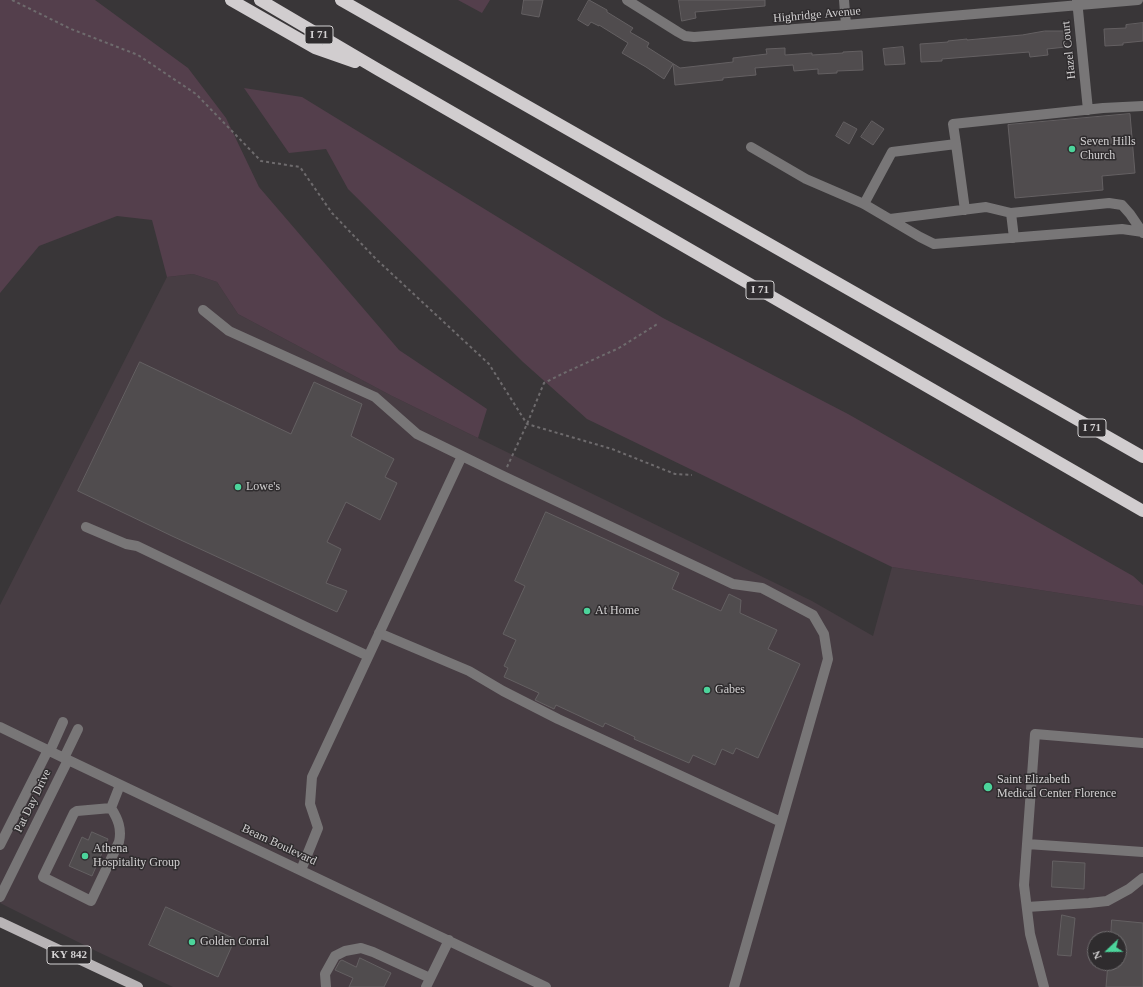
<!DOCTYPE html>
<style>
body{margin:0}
#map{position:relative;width:1143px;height:987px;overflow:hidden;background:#393638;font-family:"Times New Roman",serif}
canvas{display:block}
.north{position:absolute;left:1087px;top:931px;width:40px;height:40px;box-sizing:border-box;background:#2f2c2e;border:1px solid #716e70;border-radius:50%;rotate:248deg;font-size:11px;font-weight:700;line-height:16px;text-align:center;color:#d3d1d2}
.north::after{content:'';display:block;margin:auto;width:14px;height:18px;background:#4cd49b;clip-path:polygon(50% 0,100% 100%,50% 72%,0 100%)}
</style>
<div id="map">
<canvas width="1143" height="987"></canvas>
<div class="north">N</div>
</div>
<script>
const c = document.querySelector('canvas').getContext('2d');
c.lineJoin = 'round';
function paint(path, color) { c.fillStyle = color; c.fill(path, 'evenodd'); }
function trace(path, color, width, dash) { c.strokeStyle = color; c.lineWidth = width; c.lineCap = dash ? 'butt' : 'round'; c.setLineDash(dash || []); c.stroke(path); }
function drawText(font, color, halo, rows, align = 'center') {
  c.font = font + ' "Times New Roman",serif'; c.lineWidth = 3; c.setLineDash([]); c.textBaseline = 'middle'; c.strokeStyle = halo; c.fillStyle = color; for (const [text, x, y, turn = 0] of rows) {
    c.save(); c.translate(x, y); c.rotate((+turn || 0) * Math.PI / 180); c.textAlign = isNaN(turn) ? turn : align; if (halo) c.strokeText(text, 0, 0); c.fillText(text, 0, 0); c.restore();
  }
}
paint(new Path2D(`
 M193 274 217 282 238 314 392 396 812 601 873 636 892 567 1143 606V987H173L98 952 0 903V605L167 277ZM1095 939H1119V963H1095Z`), '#473d43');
paint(new Path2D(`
 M0 0H95L188 68 226 118 259 187 399 350 487 409 478 438 392 396 238 314 217 282 193 274 167 277 152 220 117 216 39 246 0 293Z
 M458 0H490L482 13Z
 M244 88 302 97 597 278 663 318 848 414 1133 576 1143 585V606L892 567 587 419 523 362 348 189 326 149 289 153Z`), '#543f4c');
const building = new Path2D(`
 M524 0H543L539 17 522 14Z
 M589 0 607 10V12L633 28 630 32 649 43 647 47 680 68 733 62V58L767 54 766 49 785 48V55L812 53V55L843 53V52L862 51 863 70 837 71V73L818 74V69L794 71 793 65 755 68 756 75 723 78V80L675 85 673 64 664 79 646 67 622 53 628 43 599 25V26L591 22 588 26 578 20Z
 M679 0H765V6L695 12 696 18 682 21Z
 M1143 23V41L1123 43V45L1105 46 1104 29 1126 28V25Z
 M1045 31H1065L1066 47 1047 49 1048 55 1030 57 1029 52 942 59V61L921 62 920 44 948 42V41L967 39V40L1022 35Z
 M903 47 905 64 885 65 883 49Z
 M1130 114 1135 173 1102 176 1103 190 1015 198 1008 125Z
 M872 121 884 129 873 145 861 137Z
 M844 122 857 129 849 144 836 136Z
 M140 362 291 434 314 382 362 404 351 436 394 459 385 477 397 483 380 520 346 502 327 542 341 549 326 583 347 591 337 612 172 536 78 491Z
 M546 512 679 573 672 589 721 611 729 594 741 600 740 613 777 630 768 649 800 664 758 758 736 748 733 754 722 749 715 765 693 755 689 763 634 739 635 737 605 723 603 727 556 705 554 709 535 700 539 693 504 677 508 668 504 666 516 640 503 634 525 586 515 581Z
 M92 832 108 839 92 876 69 866 82 837 88 840Z
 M1053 861 1085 863 1084 889 1052 887Z
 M166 907 235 939 218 977 149 945Z
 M1062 915 1075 918 1071 956 1058 955Z
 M1112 920 1143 923V987H1106L1108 963H1119V939H1111Z
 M360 958 391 973 384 987H349L353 978 335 970 340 961 342 960 356 967Z`);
paint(building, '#504c4e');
trace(building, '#646062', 1);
trace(new Path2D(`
 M12 0 71 29 138 55 196 94 261 161 300 167 332 213 376 259 489 364 527 424 612 449 675 474 692 475
 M507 467 527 424 544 383 564 373 619 348 659 323`), '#6e6b6d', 2, [3, 3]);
trace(new Path2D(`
 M627 0 678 32 685 36 694 37 846 25 1138 0
 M844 0 846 25
 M1077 0 1088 110
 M956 144 965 210
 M751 147 806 179 864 204 920 237 934 244 1122 229 1143 232
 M864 204 892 152 956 144 953 124 1103 108 1143 106
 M1011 213 1014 238
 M890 219 986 207 1011 213 1109 203 1122 205 1130 214 1143 233
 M203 310 229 331 375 397 417 434 503 476 733 584 762 588 813 615 824 634 828 659 734 987
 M86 527 126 544 137 546 304 626 368 656
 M379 633 469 671 503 691 558 719 781 822
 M0 727 64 758 546 987
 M50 751 63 722
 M64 758 78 729
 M111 808C118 819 122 829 119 842L91 901 43 877 74 813 77 811 111 808 120 785
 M1027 844 1143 852
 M0 845 48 750
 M301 870 318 828 310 804 312 777 462 456
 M0 897 68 760
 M1027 907 1089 903 1107 901 1129 889 1143 878
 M326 987 325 974 335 956 345 951 361 948 373 952 430 978
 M426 987 449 940
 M1044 987 1030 934 1024 885 1035 734 1143 743`), '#787677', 10);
trace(new Path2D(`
 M0 922 138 987`), '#b8b4b6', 10);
trace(new Path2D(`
 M231 0 315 48 355 62
 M260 0 377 69 1143 511
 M341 0 1143 457`), '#d1cdcf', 12);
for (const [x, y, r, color] of [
 [1072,149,4,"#4cd49b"],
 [238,487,4,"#4cd49b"],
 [587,611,4,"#4cd49b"],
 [707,690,4,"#4cd49b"],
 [988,787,5,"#4cd49b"],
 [85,856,4,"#4cd49b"],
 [192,942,4,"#4cd49b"]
]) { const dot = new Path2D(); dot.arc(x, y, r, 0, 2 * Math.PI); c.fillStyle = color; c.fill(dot); trace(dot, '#2f2c2e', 1.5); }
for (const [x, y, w] of [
 [319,35,28],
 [760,290,28],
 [1092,428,28],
 [69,955,44]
]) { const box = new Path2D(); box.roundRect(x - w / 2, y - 9, w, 18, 3); c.fillStyle = '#2f2c2e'; c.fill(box); trace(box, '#d3d1d2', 1); }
drawText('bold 11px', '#d3d1d2', null, [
 ["I 71",319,35],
 ["I 71",760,290],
 ["I 71",1092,428],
 ["KY 842",69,955]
]);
drawText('12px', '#d3d1d2', '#2f2c2e', [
 ["Highridge Avenue",817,15,-5],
 ["Hazel Court",1069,50,-96],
 ["Pat Day Drive",33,801,-64],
 ["Beam Boulevard",279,845,25]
]);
drawText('12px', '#d3d1d2', '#2f2c2e', [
 ["Seven Hills",1080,142],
 ["Church",1080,156],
 ["Lowe's",246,487],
 ["At Home",595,611],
 ["Gabes",715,690],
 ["Saint Elizabeth",997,780],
 ["Medical Center Florence",997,794],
 ["Athena",93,849],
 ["Hospitality Group",93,863],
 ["Golden Corral",200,942]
], 'left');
</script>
